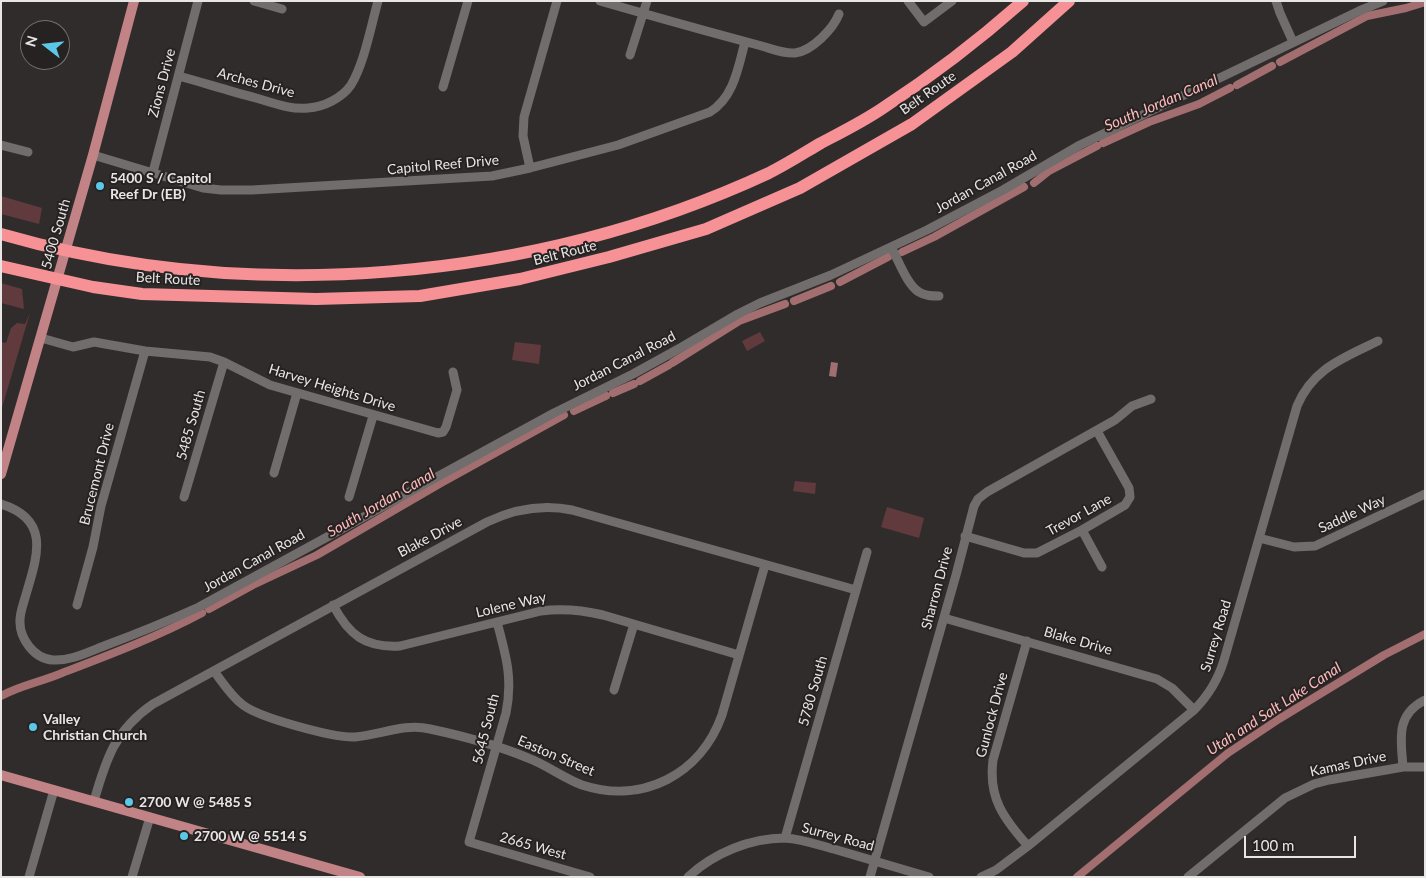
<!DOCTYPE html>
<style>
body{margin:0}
#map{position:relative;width:1426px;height:878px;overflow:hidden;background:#312c2c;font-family:Lato,sans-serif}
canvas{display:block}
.frame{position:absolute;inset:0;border:2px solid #e8e5e5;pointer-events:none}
.north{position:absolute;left:20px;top:20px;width:50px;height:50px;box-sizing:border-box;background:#272222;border:1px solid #747070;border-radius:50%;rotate:286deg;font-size:14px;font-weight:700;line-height:20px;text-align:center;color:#e8e5e5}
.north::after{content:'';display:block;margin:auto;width:18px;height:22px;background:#5bc8e7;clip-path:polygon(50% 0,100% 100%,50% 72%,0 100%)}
.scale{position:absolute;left:1244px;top:836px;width:112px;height:22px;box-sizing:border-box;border:2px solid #e8e5e5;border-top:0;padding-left:6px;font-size:15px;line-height:18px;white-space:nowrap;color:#e8e5e5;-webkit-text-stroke:4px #272222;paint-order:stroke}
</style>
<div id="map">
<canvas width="1426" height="878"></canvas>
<div class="frame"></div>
<div class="north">N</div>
<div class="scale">100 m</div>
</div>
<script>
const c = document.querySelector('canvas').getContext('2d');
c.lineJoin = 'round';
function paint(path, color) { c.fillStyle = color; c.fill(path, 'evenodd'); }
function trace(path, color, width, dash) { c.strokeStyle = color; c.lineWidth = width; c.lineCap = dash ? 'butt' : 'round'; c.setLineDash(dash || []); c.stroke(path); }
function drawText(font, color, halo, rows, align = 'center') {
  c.font = font + ' Lato,sans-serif'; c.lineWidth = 4; c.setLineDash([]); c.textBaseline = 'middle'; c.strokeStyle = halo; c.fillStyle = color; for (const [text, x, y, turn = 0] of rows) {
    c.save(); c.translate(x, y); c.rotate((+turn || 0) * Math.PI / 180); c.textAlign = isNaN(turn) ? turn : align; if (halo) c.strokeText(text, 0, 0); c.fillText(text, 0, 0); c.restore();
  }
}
paint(new Path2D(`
 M1 196 42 208 39 224 1 214Z
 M1 283 22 289 24 309 1 303Z
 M30 313 1 411V342L6 343 11 328 17 323 25 324Z
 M760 332 765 341 747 351 742 341Z
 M515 342 541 345 539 364 512 360Z
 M795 481 816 483 815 494 793 491Z
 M887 507 924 518 919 538 881 527Z`), '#603a3c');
paint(new Path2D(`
 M831 362 838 363 836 377 829 376Z`), '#a26e6f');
trace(new Path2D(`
 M1280 62 1367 16 1406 8 1425 2
 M1237 85 1272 66
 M1103 143 1149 122 1199 104 1230 88
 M1034 183 1049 171 1097 146
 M902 252 934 237 1024 187
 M840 282 888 257
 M794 301 831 286
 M672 363 739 321 785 304
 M640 381 669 365
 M613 393 634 384
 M574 411 606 396
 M209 609 253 585 317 555 441 483 564 415
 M1 696C21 685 41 682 62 673 109 655 157 637 202 613
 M1077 877 1228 753 1279 719 1384 655 1425 634`), '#a26e6f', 8);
trace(new Path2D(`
 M254 1 282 9
 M600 1C652 16 705 31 758 45 770 48 783 54 795 53 812 51 833 29 839 14
 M908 1 924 22 952 1
 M1276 1 1280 13 1293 42
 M630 55 647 1
 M179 76C204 83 230 91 256 98 273 103 291 110 308 108 324 107 342 98 351 85 364 64 371 26 378 1
 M443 87 468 1
 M1 145 28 152
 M93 155 203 188 221 190H252L492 176 530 168 618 145 710 112C734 97 738 68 745 42
 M530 168 523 136 524 117 557 1
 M153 172 198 1
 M891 247C898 259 907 285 919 292 925 296 932 296 939 296
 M41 338 73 347 94 342 145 351 210 357 224 362 270 385 438 433 443 432 446 427 457 390 453 372
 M274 473 297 393
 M184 497 224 362
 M349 497 373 416
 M1 504C53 520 36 559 25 598 23 605 20 613 20 620 19 638 34 659 53 660 71 661 88 652 104 646 136 634 168 621 199 607L554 413 633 374 682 347 738 314 760 303 831 275 927 230 1003 190 1080 145 1359 11 1383 1
 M1082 530 1102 567
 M965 536 1024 553H1037L1082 530 1125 505 1130 497 1129 488 1097 431
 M1259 538 1294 547 1315 546 1425 494
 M77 605 93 547 101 506 145 351
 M333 605C349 635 365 648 400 646L541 611C562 608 582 610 603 615L739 655
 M944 618 1157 679 1172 688 1194 710
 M497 622C506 656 513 678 506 713L469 842 590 877
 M1027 641 993 760C988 798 1004 819 1028 846
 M214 671C223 683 231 696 243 705 260 718 334 738 355 737 381 735 404 723 430 729 463 736 497 745 528 758 547 765 563 778 582 785 643 805 701 774 722 715L765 565
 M614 690 634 624
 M1403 767C1401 740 1395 715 1425 700
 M94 801C106 759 115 730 153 704L487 522C514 509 543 504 572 510L856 590
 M785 838 867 552
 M29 877 54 790
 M132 877 150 817
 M688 877C714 853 750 838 785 838 803 839 821 846 837 850 868 859 899 868 929 877
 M870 877 956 575 974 506 978 499 987 492 1115 420 1132 406 1151 399
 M981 877 996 870 1028 846 1194 710C1209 695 1218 680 1224 660L1297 406C1313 368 1344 358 1378 341
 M1188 877 1285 798 1314 784 1329 780 1403 767H1425`), '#726d6d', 9);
trace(new Path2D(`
 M1 474 93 155 134 1
 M1 775 360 877`), '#c18386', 10);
trace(new Path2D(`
 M1 234C250 306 534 282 769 173 787 164 804 153 821 143 842 132 864 121 883 108 932 76 979 40 1023 1
 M1 266 93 287 142 294 316 299 420 296 520 279 609 257 706 229 800 188 912 124 1012 52 1069 1`), '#f69196', 12);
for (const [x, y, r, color] of [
 [100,186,5,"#5bc8e7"],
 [33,727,5,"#5bc8e7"],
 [129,802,5,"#5bc8e7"],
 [184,836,5,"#5bc8e7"]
]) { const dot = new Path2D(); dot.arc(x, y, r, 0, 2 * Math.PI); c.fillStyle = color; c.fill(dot); trace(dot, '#272222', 2); }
drawText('14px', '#e8e5e5', '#272222', [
 ["Zions Drive",162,83,-75],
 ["Arches Drive",256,83,15],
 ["Belt Route",928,93,-35],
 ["Capitol Reef Drive",443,165,-5],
 ["Jordan Canal Road",986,182,-29],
 ["5400 South",56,234,-74],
 ["Belt Route",565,253,-14],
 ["Belt Route",168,279,3],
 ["Jordan Canal Road",624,361,-27],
 ["Harvey Heights Drive",332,388,17],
 ["5485 South",191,425,-74],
 ["Brucemont Drive",97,474,-76],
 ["Saddle Way",1352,514,-25],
 ["Trevor Lane",1079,515,-29],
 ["Blake Drive",430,537,-28],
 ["Jordan Canal Road",254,561,-29],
 ["Sharron Drive",937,588,-75],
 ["Lolene Way",511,605,-13],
 ["Surrey Road",1216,636,-73],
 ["Blake Drive",1078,641,16],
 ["5780 South",813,691,-74],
 ["Gunlock Drive",992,715,-75],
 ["5645 South",486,729,-76],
 ["Easton Street",556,756,23],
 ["Kamas Drive",1348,764,-12],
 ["Surrey Road",838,837,15],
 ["2665 West",533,846,16]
]);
drawText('bold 14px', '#e8e5e5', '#272222', [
 ["5400 S / Capitol",110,178],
 ["Reef Dr (EB)",110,194],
 ["Valley",43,719],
 ["Christian Church",43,735],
 ["2700 W @ 5485 S",139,802],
 ["2700 W @ 5514 S",194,836]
], 'left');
drawText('italic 15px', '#fcbabb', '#272222', [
 ["South Jordan Canal",1161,103,-23],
 ["South Jordan Canal",381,503,-30],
 ["Utah and Salt Lake Canal",1274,709,-33]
]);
</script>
